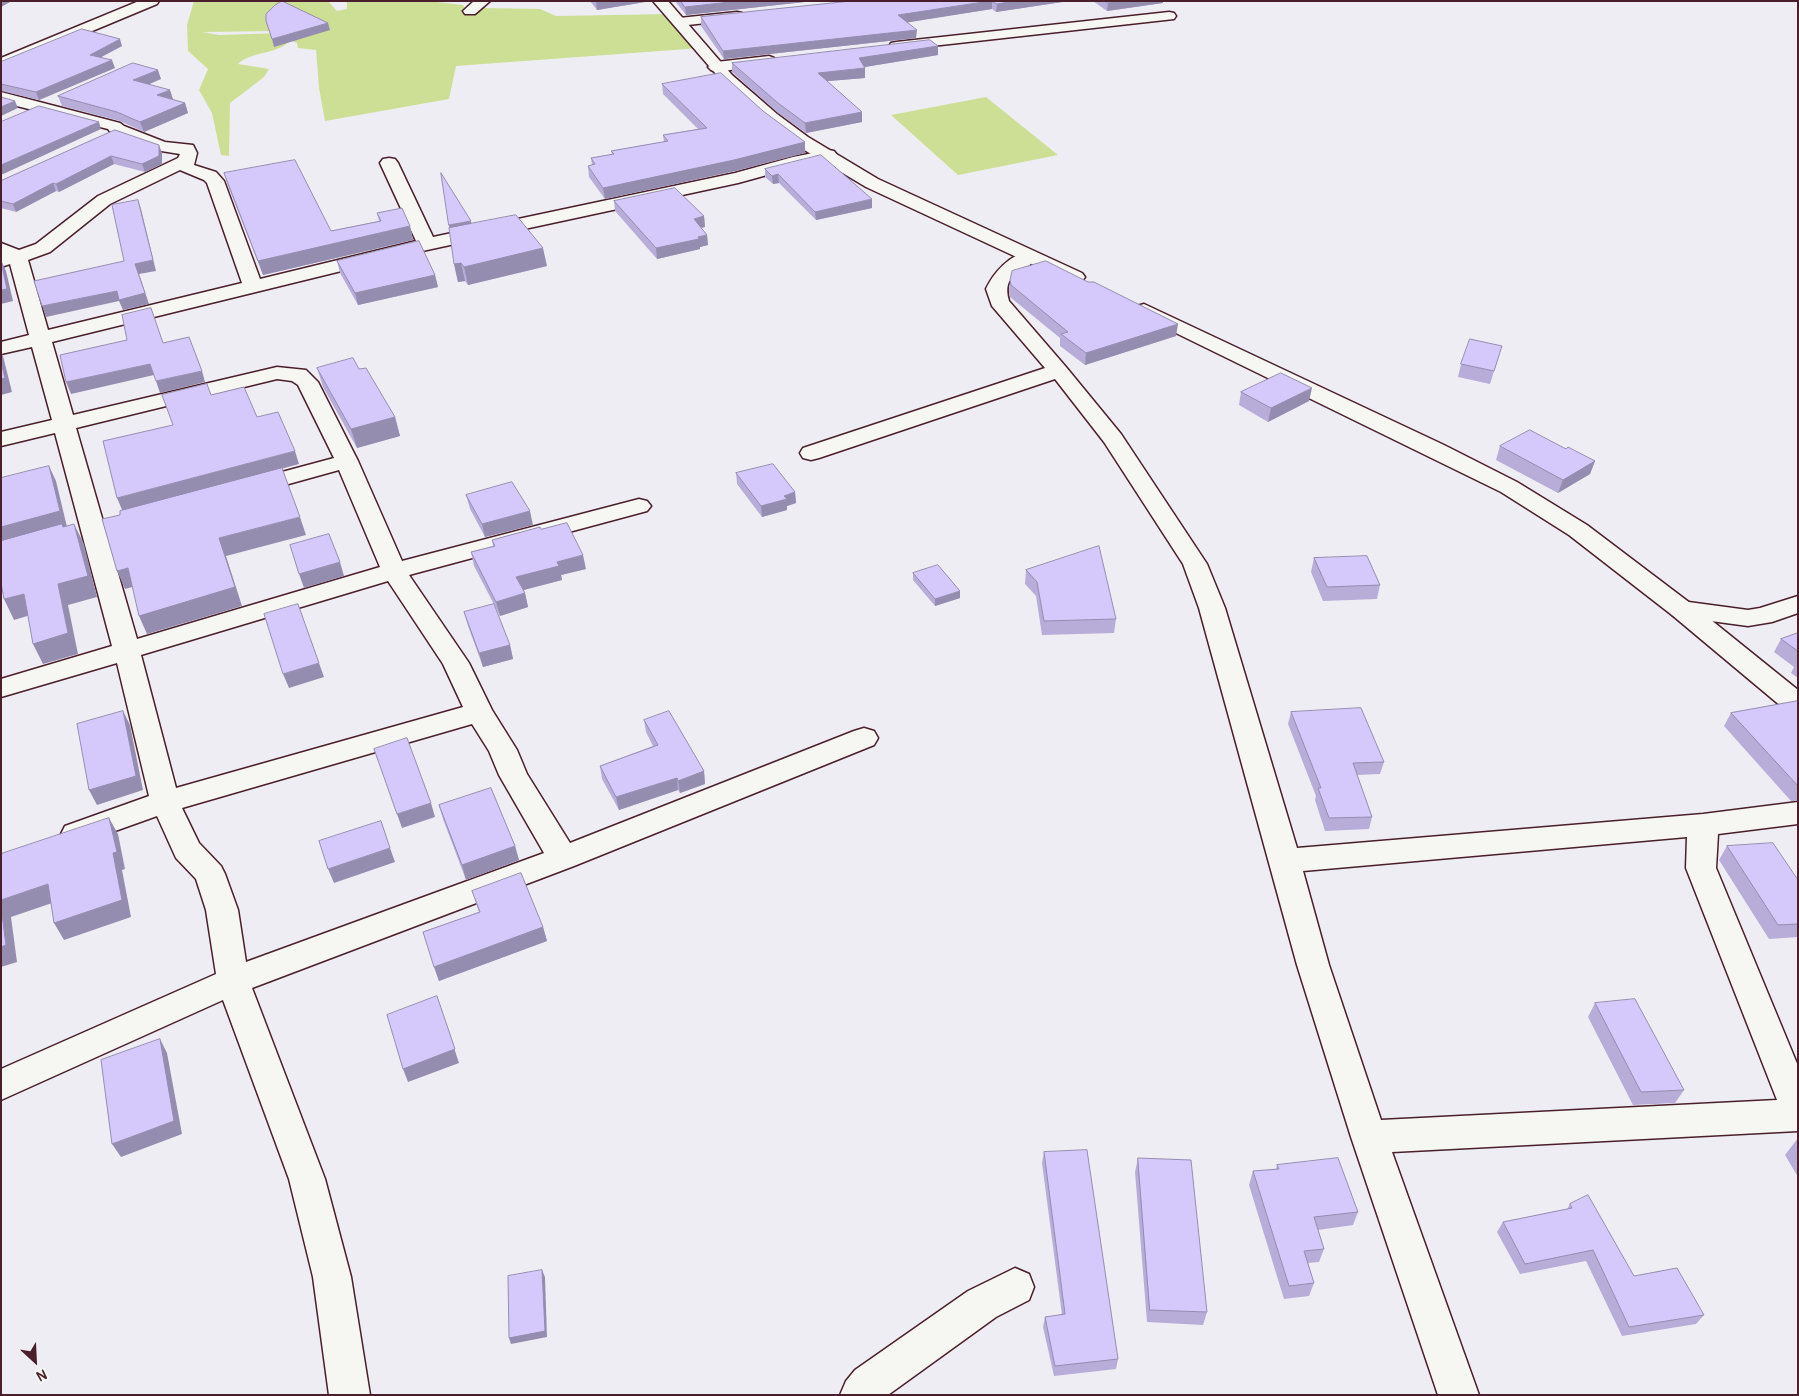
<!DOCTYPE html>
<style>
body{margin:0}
#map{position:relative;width:1799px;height:1396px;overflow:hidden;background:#efedf4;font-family:Pangolin,sans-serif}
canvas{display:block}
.frame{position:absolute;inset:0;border:2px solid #4a1f2b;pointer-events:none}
.north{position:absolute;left:10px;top:1336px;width:50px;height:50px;-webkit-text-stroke:4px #f6f6f2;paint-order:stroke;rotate:155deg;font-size:14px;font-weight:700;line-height:20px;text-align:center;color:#4a1f2b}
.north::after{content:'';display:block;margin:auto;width:18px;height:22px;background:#4a1f2b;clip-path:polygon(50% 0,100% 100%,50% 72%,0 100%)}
</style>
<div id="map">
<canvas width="1799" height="1396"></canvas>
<div class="frame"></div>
<div class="north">N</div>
</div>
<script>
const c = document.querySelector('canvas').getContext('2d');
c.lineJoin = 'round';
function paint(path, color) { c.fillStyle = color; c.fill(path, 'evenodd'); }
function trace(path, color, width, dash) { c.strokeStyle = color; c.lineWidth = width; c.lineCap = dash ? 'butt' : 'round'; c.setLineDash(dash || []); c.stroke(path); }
paint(new Path2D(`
 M194 1H328L337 11 347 9V1H428L463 5 467 12 483 8 540 9 556 16 671 14 701 48 456 66 449 99 325 121 319 88 316 50 298 48 297 43C289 41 287 34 279 31L202 32 219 35 281 33 289 42C274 55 252 51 238 64L269 69 264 77 230 103 229 156 221 155 212 113 199 90 208 69 188 51 187 25Z
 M986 97 1058 155 958 175 891 115Z`), '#cddf94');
const street = new Path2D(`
 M139 1H159L157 4 1 69V58Z
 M474 1H490L475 14H465L463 11Z
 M737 12 742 13 744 16 742 19 679 26 674 25 672 22 674 19 679 18Z
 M1169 12 1174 13 1176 16 1174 19 896 50 891 49 889 46 891 43 896 42Z
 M769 56 774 58 777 61 774 64 716 72 711 70 708 67 711 64 716 62Z
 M1 92 120 123 124 126 165 142 193 145 197 153 194 165 216 172 224 181 260 279 416 241 380 163 383 159 389 158 395 159 398 163 433 237 735 173 793 157 828 150 834 151 837 155 834 159 796 167 738 183 427 250 52 342 73 415 277 367 306 370 318 382 358 461 402 561 639 499 647 501 651 506 647 511 409 575 469 663 492 710 517 750 527 774 570 843 854 731 864 728 874 731 878 738 874 745 574 866 252 988 325 1179 351 1277 370 1395H329L313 1277 289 1179 223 1000 1 1100V1069L216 974 206 910 196 879 176 858 157 816 76 845 65 842 61 834 65 826 149 796 117 663 1 697V679L112 646 55 433 1 446V432L52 420 32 347 1 354V342L29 335 10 264 1 267V243L19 250 36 244 98 196 178 158 180 154 155 150 112 134 108 129 1 102ZM180 170 204 180 207 183 242 283 48 330 28 260 50 252 110 204ZM277 379 292 381 298 385 334 458 241 483 237 488 241 493 249 495 339 470 380 567 137 639 76 428ZM388 581 443 664 463 707 176 788 141 655ZM472 724 489 751 499 775 544 853 246 962 238 910 225 874 221 866 199 843 182 808Z
 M1028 251 1035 253 1037 257C1024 276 1001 271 1009 301L1066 367 1121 434 1207 564 1225 608 1297 848 1703 814 1798 802V824L1718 834 1716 868 1798 1066V1131L1392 1152 1479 1395H1438L1351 1137 1297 965 1199 608 1183 564 1104 442 1055 379 819 458 811 460 803 458 800 453 803 448 1045 368 992 306 986 289C994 272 1009 256 1028 251ZM1687 837 1686 868 1777 1100 1381 1120 1329 965 1303 871Z
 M1798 596V613L1772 622 1748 626 1681 617 1672 615 1668 609 1672 603 1681 601 1748 610 1760 608Z
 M1015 1268 1029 1274 1034 1287 1029 1300 996 1317 888 1395H840L846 1381 855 1370 968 1291Z`);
const secondary = new Path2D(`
 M653 1H668L732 75 777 114 808 137 878 179 1082 273 1085 277 1082 281 1075 283 1068 281 866 187 796 145 765 120 722 81Z
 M1144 304 1444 445 1517 482 1587 525 1690 603 1798 690V714L1788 712 1672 615 1569 535 1501 492 1137 314 1134 310 1137 306Z`);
trace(street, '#4a1f2b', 3);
trace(secondary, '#4a1f2b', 3);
paint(street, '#f6f6f2');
paint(secondary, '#f6f6f2');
paint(new Path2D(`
 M590 1H651L597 10Z
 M675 1H814L686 15Z
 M851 1H1069L996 12 992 9 907 22 916 38 724 59 701 26V17Z
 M1093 1H1163V3L1107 11Z
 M122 46 101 57 115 68 39 100 1 91V62Z
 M938 46V55L864 67 865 68V78L827 81 862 112V122L806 133 778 113 732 72V63Z
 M161 79 148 84 173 99H172L185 103 188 113 144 132 120 121 62 106 58 96Z
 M662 84 805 153 735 171 605 199 589 177 588 166 592 165 591 158 612 154 611 151 664 142 663 135 698 129 663 94Z
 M115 130 162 153V164L145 172 114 164 59 192 56 191 16 212 1 208V181Z
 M765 169 872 208 816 220 779 183 773 184 765 177Z
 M224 173 331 231 379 221 377 213 410 226 413 240 263 275 228 186Z
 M614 201 704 216 705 227 701 228 707 235 708 245 700 247V249L657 259 615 211Z
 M471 224 547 266 468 285 465 281 458 282 454 264Z
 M337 261 435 275 438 287 358 305 340 273Z
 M1010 280 1088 282 1176 336 1085 365 1060 346V338L1010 297 1009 291Z
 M1502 346 1490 384 1458 377 1461 364Z
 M317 368 359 369 395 417 400 436 357 448 323 387Z
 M1241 392 1309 401 1268 422 1239 405Z
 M1500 446 1566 449 1595 461 1590 474 1558 493 1496 460Z
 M736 473 795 492 796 503 787 506V510L762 517 737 484Z
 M466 495 533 525 485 537 470 509Z
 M541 529 586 569 561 575 562 580 523 590 525 593 528 607 500 616 474 566 471 552 493 546 492 540Z
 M1314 558 1380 585 1377 599 1323 601 1311 572Z
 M1026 570 1116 619 1114 633 1042 635 1036 596 1025 584Z
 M913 573 960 598 935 606 913 580Z
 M464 612 510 645 513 659 483 667 468 626Z
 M1798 633V678L1791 673 1794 667 1774 652 1781 639Z
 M1798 701V801H1791L1724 726 1731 713Z
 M1291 712 1384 762 1380 774 1357 775 1372 817 1369 829 1325 831 1315 800 1316 796 1288 724Z
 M644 720 704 771 705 784 680 793 678 790 619 810 602 779 600 766 653 746 646 732Z
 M439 805 515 846 519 860 466 880 443 819Z
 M1727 846 1798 880V937L1769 939 1719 860Z
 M472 891 543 927 547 941 439 981 423 932 479 912Z
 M1595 1003 1684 1090 1675 1103 1633 1105 1588 1017Z
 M1798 1138V1177L1785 1155Z
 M1044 1152 1118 1359 1116 1369 1054 1376 1043 1327 1045 1317 1062 1315 1042 1163Z
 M1138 1158 1207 1312 1203 1325 1147 1322 1135 1172Z
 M1277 1165 1358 1212 1353 1225 1318 1230 1324 1249 1319 1262 1308 1263 1314 1283 1309 1296 1284 1299 1249 1185 1253 1171 1276 1169Z
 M1570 1204 1634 1276 1704 1315 1696 1324 1622 1336 1586 1261 1520 1274 1497 1232 1503 1222 1567 1209Z`), '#b7add8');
paint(new Path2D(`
 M1 1H12L1 7Z
 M596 1H651L597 10Z
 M739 1H814L686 15 685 7Z
 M992 1V9L898 24V15Z
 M1015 1H1069L996 12 997 4Z
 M1118 1H1163V3L1107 11 1108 3Z
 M328 23 330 30 274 47 272 39Z
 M917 30 916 38 724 59 723 51Z
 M120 39 122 46 92 62 90 55Z
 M938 46V55L859 68V58Z
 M112 60 115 68 39 100 36 92Z
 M865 68V78L818 82V73Z
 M158 70 161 79 136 90 133 80Z
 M170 90 173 99 160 105 157 95Z
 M15 101 18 108 1 116V107Z
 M185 103 188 113 144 132 140 122Z
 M862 112V122L806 133 805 123Z
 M99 122 101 129 1 175V165Z
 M805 142V153L735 171 605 199 603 188Z
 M159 145 162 153V164L145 172 142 164Z
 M111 156 114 164 59 192 56 184Z
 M778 174 779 183 773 184 772 176Z
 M53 183 56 191 16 212 13 204Z
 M872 199V208L816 220 815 212Z
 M138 200 141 209 156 271 139 274 149 304 123 310 119 301 46 317 42 306 117 291 135 264Z
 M704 216 705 227 695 229 694 219Z
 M471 221 472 227 450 231 449 225Z
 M410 226 413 240 263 275 258 261Z
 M707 235 708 245 700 247V249L657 259 656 248Z
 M543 248 547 266 468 285 464 267Z
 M1 260 6 271 13 301 1 304Z
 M461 263 465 281 458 282 454 264Z
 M435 275 438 287 358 305 355 293Z
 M1178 324 1176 336 1085 365 1086 353Z
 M1 352 3 356 12 392 1 395Z
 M150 364 154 375 71 394 66 382Z
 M202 371 205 382 160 393 156 381Z
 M1312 388 1309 401 1268 422 1271 408Z
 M395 417 400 436 357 448 351 429Z
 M295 451 299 464 123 512 117 498Z
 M1595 461 1590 474 1558 493 1563 480Z
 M49 466 56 481 67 527 1 544V527Z
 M795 492 796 503 787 506V510L762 517 761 506 784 496Z
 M530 511 533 525 485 537 482 524Z
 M300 517 306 535 226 556 242 606 147 634 139 616 219 538Z
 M74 524 84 544 97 597 68 605 78 654 43 664 33 644 58 584Z
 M583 555 586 569 561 575 562 580 520 591 516 577 557 562Z
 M340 562 344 576 304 588 299 574Z
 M128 568 136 586 125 589 117 571Z
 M960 591V598L935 606V599Z
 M525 593 528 607 500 616 496 602Z
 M24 594 34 614 14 620 4 599Z
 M510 645 513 659 483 667 479 653Z
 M319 663 324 677 289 688 283 674Z
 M123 711 130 725 143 790 97 805 89 790Z
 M704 771 705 784 680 793 678 781Z
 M677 778 678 790 619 810 616 797Z
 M431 803 435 817 402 828 397 814Z
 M109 818 118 834 125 869 122 870 131 917 64 940 54 923 113 853Z
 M515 846 519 860 466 880 462 865Z
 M390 848 395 862 334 883 328 869Z
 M48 884 58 901 11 917 17 962 1 967V900Z
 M543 927 547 941 439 981 434 967Z
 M437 996 459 1063 408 1082 403 1069Z
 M160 1039 167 1053 182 1134 121 1157 112 1144Z
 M542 1270 545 1277 547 1337 511 1344 509 1338Z`), '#958db0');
const building = new Path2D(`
 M282 1 328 23 272 39 266 21V14L274 6Z
 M681 1H739L685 7Z
 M851 1H990L898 15 917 30 723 51 701 17Z
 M992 1H1015L997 4Z
 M1105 1H1118L1108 3Z
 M82 29 120 39 90 55 112 60 36 92 1 84V62Z
 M930 40 938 46 859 58 865 68 818 73 862 112 805 123 778 103 732 63Z
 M133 63 158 70 133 80 170 90 157 95 185 103 140 122 117 112 58 96Z
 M721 73 763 111 805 142 734 160 603 188 588 166 595 164 591 158 614 154 611 151 668 141 663 135 707 128 662 84Z
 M1 97 15 101 1 107Z
 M39 106 99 122 1 165V122Z
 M115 130 159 145V156L142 164 111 156 56 184 53 183 13 204 1 201V181Z
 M821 155 872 199 815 212 778 174 772 176 765 169Z
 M295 160 331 231 381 221 377 213 402 208 410 226 258 261 224 173Z
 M441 173 471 221 449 225Z
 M675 188 704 216 694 219 707 235 698 237 699 239 656 248 614 201Z
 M138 200 153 260 135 264 145 293 119 300 117 291 42 306 34 281 124 261 112 205Z
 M516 215 543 248 464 267 461 263 454 264 449 228Z
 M419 241 435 275 355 293 337 261Z
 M1 261 7 289 1 290Z
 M1046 261 1088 282H1094L1178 324 1086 353 1061 334 1068 332 1011 285 1010 280 1012 271Z
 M151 308 163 343 189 337 202 371 156 381 150 364 66 382 60 355 127 340 122 315Z
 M1470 339 1502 346 1494 371 1461 364Z
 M353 358 359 369 366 368 395 417 351 429 317 368Z
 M1 362 5 378 1 379Z
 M1281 373 1312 388 1271 408 1241 392Z
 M207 384 211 395 244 387 257 417 278 412 295 451 117 498 103 441 173 425 162 395Z
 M1530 430 1566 449 1568 447 1595 461 1563 480 1500 446Z
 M773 464 795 492 784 496 787 499 761 506 736 473Z
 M49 466 60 511 1 527V478Z
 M282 468 300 517 219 538 235 587 139 616 128 568 117 571 102 519 120 515V511Z
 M512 482 530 511 482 524 466 495Z
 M567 523 583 555 557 562 559 566 516 577 525 593 496 602 471 552 495 546 492 540 540 527 541 529Z
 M62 524 63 527 74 524 88 576 58 584 68 633 33 644 24 594 4 599 1 583V541Z
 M329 534 340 562 299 574 290 545Z
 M1099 546 1116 619 1044 621 1037 582 1026 570Z
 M1367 556 1380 585 1327 587 1314 558Z
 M938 565 960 591 935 599 913 573Z
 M298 604 319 663 283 674 264 614Z
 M494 604 510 645 479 653 464 612Z
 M1798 633V651L1781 639Z
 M1798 701V786L1731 713Z
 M1361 708 1384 762 1353 763 1372 817 1329 818 1318 788H1321L1291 712Z
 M123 711 136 776 89 790 77 724Z
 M669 711 704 771 678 781 677 778 616 797 600 766 658 745 644 720Z
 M407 738 431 803 397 814 374 749Z
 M491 788 515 846 462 865 439 805Z
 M109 818 117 852 113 853 122 900 54 923 48 884 1 900V854Z
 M381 821 390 848 328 869 319 841Z
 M1773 843 1798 880V924L1778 925 1727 846Z
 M521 873 543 927 434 967 423 932 480 912 472 891Z
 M1 906 6 945 1 947Z
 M437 996 455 1049 403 1069 387 1015Z
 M1635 999 1684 1090 1641 1092 1595 1003Z
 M160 1039 174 1121 112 1144 101 1060Z
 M1087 1150 1118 1359 1055 1366 1045 1317 1065 1314 1044 1152Z
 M1138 1158 1191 1160 1207 1312 1150 1310Z
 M1338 1158 1358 1212 1314 1217 1324 1249 1304 1251 1314 1283 1289 1286 1253 1171 1279 1169 1277 1165Z
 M1588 1195 1634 1276 1677 1268 1704 1315 1629 1327 1593 1250 1525 1264 1503 1222 1572 1208 1570 1204Z
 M542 1270 545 1331 509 1338 508 1276Z`);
paint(building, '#d5c9fb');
trace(building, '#958db0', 1);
</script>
